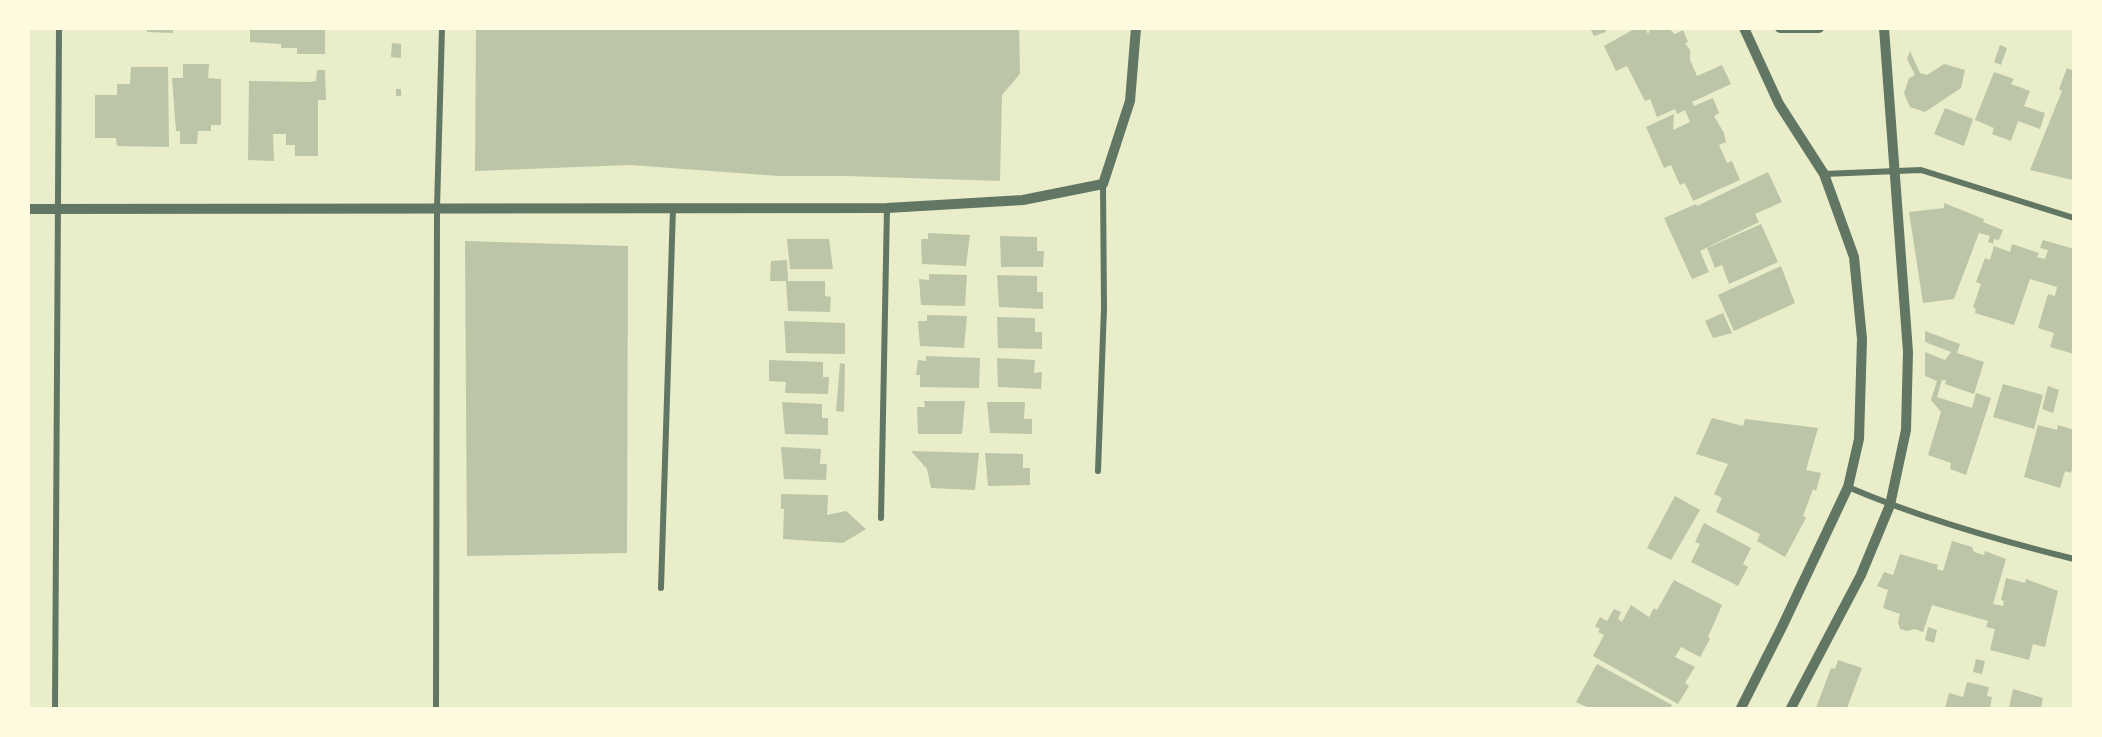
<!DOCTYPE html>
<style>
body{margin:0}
#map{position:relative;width:2102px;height:737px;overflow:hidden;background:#e9edc9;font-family:"Varela Round",sans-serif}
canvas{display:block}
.frame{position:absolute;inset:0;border:30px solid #fefae0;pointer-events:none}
</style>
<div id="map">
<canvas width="2102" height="737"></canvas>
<div class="frame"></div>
</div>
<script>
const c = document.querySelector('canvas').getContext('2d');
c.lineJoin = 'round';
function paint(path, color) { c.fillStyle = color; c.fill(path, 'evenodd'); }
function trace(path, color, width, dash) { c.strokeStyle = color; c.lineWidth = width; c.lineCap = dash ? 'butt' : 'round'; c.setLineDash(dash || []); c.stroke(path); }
paint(new Path2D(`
 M147 28H173V33L147 32Z
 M250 28H325V54H297V48H281V44L250 42Z
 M476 28H1019L1020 74 1002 95 1000 181 847 176H779L630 165 475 171Z
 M1596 28H1605L1606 32 1594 36 1591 30Z
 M1636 28H1645L1648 34 1651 28H1668L1675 34 1683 30 1688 42 1685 43 1690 50V60L1697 76 1722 65 1731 84 1692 102 1694 106 1713 98 1719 113 1714 116 1724 133 1726 142 1719 145 1727 163 1732 161 1740 180 1693 201 1685 183 1680 185 1671 165 1664 168 1646 127 1674 114 1673 130 1690 122 1685 110 1677 114 1675 109 1657 117 1650 99 1645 101 1627 66 1616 71 1604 46Z
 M392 43 401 44V58L391 57Z
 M2000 45 2007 48 2001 65 1994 62Z
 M1910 51 1920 73 1927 75 1944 64 1965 70 1961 88 1925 112 1910 107 1904 93 1909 78 1915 75 1907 59Z
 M183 64H209L208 78 221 79V125H211V131H198L197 144H180V131H176L172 78H183Z
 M131 67H168L169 147 117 146 116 138H95V95H117V84H130Z
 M2067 68 2074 71 2073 180 2030 170 2062 91 2059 89Z
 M317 70H325L326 100H318V156H295V145H286V134H273L274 161 248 160 249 81 309 82 316 81Z
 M1994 72 2014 79 2011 84 2030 91 2024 106 2045 113 2040 129 2018 121 2011 141 1992 134 1994 128 1975 120Z
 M396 89H401V96H396Z
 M1945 108 1973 119 1964 146 1934 134Z
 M1768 172 1782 202 1755 214 1759 222 1700 251 1709 272 1692 279 1664 218 1696 204 1697 206Z
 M1944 203 1984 219 1983 222 2003 230 1999 240 1994 239 1993 244 1988 242 1990 236 1979 233 1954 299 1923 303 1909 212 1944 208Z
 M1761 224 1778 262 1729 284 1722 265 1715 268 1707 248Z
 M928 233 970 235 966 266 922 264 921 239H928Z
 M1000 236 1037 237V251H1044L1043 267H1001Z
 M787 239H829L833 269H790Z
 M2043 240 2074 249V354L2050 347 2054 333 2038 328 2048 294 2055 296 2057 287 2030 279 2014 325 1975 313 1976 309 1973 307 1981 284 1976 282 1985 258 1990 260 1994 246 2010 252 2012 244 2039 253 2037 257 2045 259 2048 250 2040 248Z
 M465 241 628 246 627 553 467 556Z
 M787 260 788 281H825V296L831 297 830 312 788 311 786 281H770L771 261Z
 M1781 266 1795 303 1734 331 1718 295Z
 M929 274 967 275 965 306 921 305 919 279 929 280Z
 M997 275 1037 276V292H1043V309L999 307Z
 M1723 313 1732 333 1713 338 1705 321Z
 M927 315 967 316 964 348 920 346 918 321H927Z
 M997 317 1035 318V332H1042V349L998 348Z
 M784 321 845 323V354L786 353Z
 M1925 331 1960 344 1957 353 1984 362 1974 394 1945 384 1946 380H1942L1937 397 1972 408 1976 393 1991 398 1966 475 1950 469 1951 463 1928 455 1941 412 1931 400 1937 381 1925 376V352L1945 360 1951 352 1925 342Z
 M926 356 980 358 979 388 920 387V375H916L918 360 926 361Z
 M997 358 1035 360 1034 373 1042 372 1041 389 998 387Z
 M769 360 823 362V377H829L828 394 785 393 786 382 769 381Z
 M840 363 845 364 844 412 836 411Z
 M2003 384 2043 395 2034 429 1993 417Z
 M2048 386 2059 390 2053 413 2042 409Z
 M924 401H965L962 434H918L917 407H925Z
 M782 402 822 404V418H828V435L785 434Z
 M987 402H1025L1024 419H1032V434L990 433Z
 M1712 418 1743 426 1745 419 1818 428 1806 470 1821 473 1816 491 1813 489 1803 516 1806 518 1785 557 1757 541 1760 534 1716 512 1722 498 1714 494 1728 464 1696 454Z
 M2038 425 2057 430 2058 425 2074 430V464L2071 473 2065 471 2060 488 2024 477Z
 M781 447 821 449 820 464H827L826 480 784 479Z
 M911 451 979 453 975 490 931 488 927 469Z
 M985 453 1023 454V468H1030V485L988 486Z
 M781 494 828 495 827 515 846 511 866 529 843 543 783 539 784 509H781Z
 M1675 496 1700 510 1671 560 1647 548Z
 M1704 523 1751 548 1743 564 1748 567 1738 586 1691 562 1700 544 1695 542Z
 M1952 541 1972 547 1974 552 1984 555 1985 551 2006 559 1993 604 2003 606 2004 601 2001 600 2006 578 2025 583 2026 579 2058 591 2045 647 2033 644 2029 660 1990 650 1995 629 1986 627 1988 621 1932 605 1923 632 1915 629 1907 631 1900 629 1898 622 1900 614 1883 608 1888 590 1877 586 1884 572 1893 575 1900 554 1938 565 1937 569 1943 571Z
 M1674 580 1722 605 1708 637 1710 639 1700 657 1681 647 1675 657 1695 667 1685 683 1689 686 1678 704 1593 656 1604 635 1598 632 1600 629 1595 626 1600 617 1607 621 1614 609 1621 612 1618 619 1622 622 1631 605 1649 617 1654 608 1657 610Z
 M1928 627 1937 630 1934 643 1925 640Z
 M1976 659 1985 661 1982 674 1973 672Z
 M1838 660 1862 668 1847 708H1816L1831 668 1835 669Z
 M1597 664 1672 705 1670 708H1589L1576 702Z
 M1967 682 1989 687 1987 696 1992 697 1990 708H1945L1949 693 1963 697Z
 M2013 689 2043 698 2041 708H2009Z`), '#bcc5a7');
trace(new Path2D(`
 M1824 174 1921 170 2074 218
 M1098 471 1104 308 1103 184
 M1848 487C1920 518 1997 540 2074 559
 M881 518 887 208
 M661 588 673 208
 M55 708 59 28
 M436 708 437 208 442 28`), '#617663', 6);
trace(new Path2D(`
 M1780 28H1819
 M28 209 887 208 1023 200 1103 184 1130 101 1136 28
 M1741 708 1782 627 1848 487 1859 439 1862 339 1854 257 1824 174 1779 104 1744 28
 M1791 708 1861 575 1890 505 1906 430 1908 352 1884 28`), '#617663', 10);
</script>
